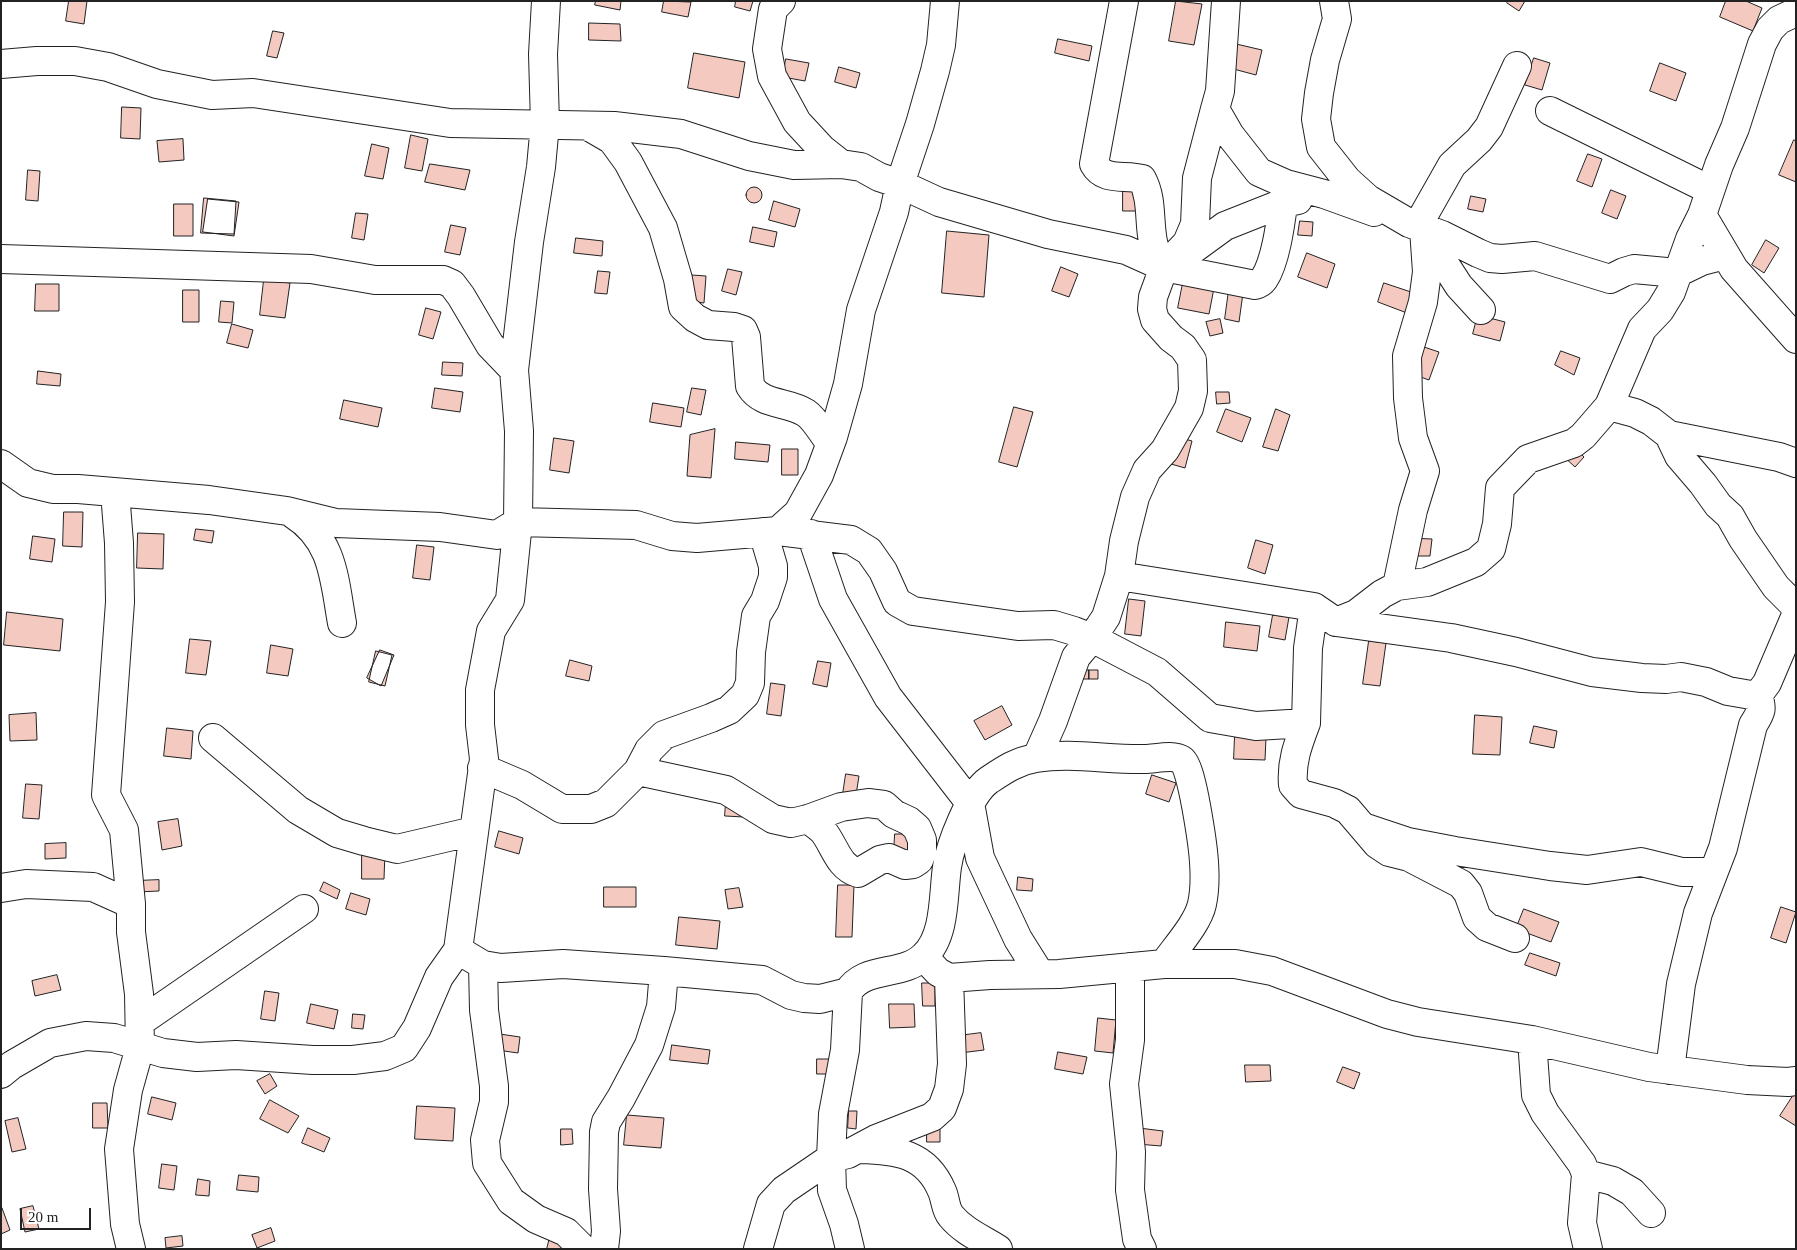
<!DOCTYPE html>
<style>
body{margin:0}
#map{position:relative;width:1797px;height:1250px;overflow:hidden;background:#fff;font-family:"Times New Roman",serif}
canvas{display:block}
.frame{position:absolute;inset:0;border:2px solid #222;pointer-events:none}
.scale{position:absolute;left:20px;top:1208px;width:71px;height:22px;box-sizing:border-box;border:2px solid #222;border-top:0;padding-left:6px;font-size:15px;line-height:18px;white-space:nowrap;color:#222;-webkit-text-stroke:4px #fff;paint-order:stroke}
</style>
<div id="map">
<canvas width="1797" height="1250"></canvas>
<div class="frame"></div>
<div class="scale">20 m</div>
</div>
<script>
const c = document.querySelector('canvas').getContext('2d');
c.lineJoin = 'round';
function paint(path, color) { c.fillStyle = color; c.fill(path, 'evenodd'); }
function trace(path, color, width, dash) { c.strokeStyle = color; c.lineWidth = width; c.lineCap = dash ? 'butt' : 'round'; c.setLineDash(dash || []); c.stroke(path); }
const building = new Path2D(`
 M69 1H87L84 24 66 21Z
 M596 1H621L620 10 595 5Z
 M664 1 691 2 688 17 662 12Z
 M736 1H753L750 11 735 7Z
 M1176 1 1202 4 1194 45 1169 41Z
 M1508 1H1525L1519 11 1507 3Z
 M1726 1H1746L1762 8 1753 31 1720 17Z
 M589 23 620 24 621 41 589 40Z
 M273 31 284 33 277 58 267 56Z
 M1058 39 1092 46 1089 61 1055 53Z
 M1232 43 1262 50 1256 75 1226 67Z
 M694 53 745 62 739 98 688 88Z
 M1534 58 1550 63 1542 90 1525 85Z
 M786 59 809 63 805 81 783 77Z
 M1660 63 1686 73 1676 101 1650 91Z
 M839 67 860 73 856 88 835 82Z
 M122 107 141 108 140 139 121 138Z
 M411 135 428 139 422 171 405 168Z
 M183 139 184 160 159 162 157 141Z
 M1794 140 1796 141V182L1779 175Z
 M372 144 389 148 383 179 365 176Z
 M1588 154 1602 159 1592 187 1577 181Z
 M430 164 470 170 465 190 425 182Z
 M28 170 40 171 38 201 26 200Z
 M1123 182H1140L1141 211H1123Z
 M746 195a8 8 0 1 1 16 0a8 8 0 1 1-16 0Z
 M1611 190 1626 196 1617 219 1602 213Z
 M1471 196 1486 199 1483 212 1468 209Z
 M204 198 236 201 234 234 201 233Z
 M208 199 239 202 234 236 203 232Z
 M774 201 800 209 795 227 769 220Z
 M174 204H193V236H174Z
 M356 213 368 214 364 240 352 238Z
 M1300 221 1313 222 1312 236 1298 235Z
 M451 225 466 228 460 255 445 252Z
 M753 227 777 232 774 247 750 242Z
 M947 231 989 235 984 297 942 293Z
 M576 238 603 241 602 256 574 253Z
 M1766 240 1779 248 1764 273 1752 265Z
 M1307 253 1335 264 1327 288 1298 277Z
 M1061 267 1078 274 1069 297 1052 291Z
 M728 269 742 272 736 295 722 291Z
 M598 271 610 272 607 294 595 293Z
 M692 275 706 276 704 303 690 301Z
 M264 280 290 283 285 318 260 315Z
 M1183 283 1214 288 1209 314 1178 308Z
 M1384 283 1414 293 1407 313 1378 302Z
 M36 284H59V311H35Z
 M183 290H199V322H183Z
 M1229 290 1243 293 1239 322 1225 319Z
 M221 301 234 302 232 323 219 322Z
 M426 308 441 312 433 339 419 335Z
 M1478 315 1505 322 1500 341 1473 334Z
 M1220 319 1223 333 1210 336 1206 322Z
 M232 324 253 330 248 348 227 343Z
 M1424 347 1439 352 1429 380 1415 375Z
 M1561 351 1580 358 1574 375 1555 365Z
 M443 362 463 363 462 376 442 375Z
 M38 371 61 374 60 386 37 384Z
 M435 388 463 392 460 412 432 408Z
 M692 388 706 390 701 415 687 412Z
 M1216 392H1229L1230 403 1217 404Z
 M344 400 382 408 378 427 340 419Z
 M653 403 684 408 681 427 650 422Z
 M1014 407 1033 412 1017 467 999 462Z
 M1226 409 1251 418 1242 442 1217 432Z
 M1276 409 1290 415 1278 451 1263 447Z
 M715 429 711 478 687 476 690 435Z
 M1178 437 1192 441 1185 468 1171 464Z
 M554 438 574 441 569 473 550 470Z
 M736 442 770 445 768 462 735 459Z
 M1572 444 1584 457 1575 467 1562 455Z
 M782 449H798V475H782Z
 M64 512H83L82 547 63 546Z
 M196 529 214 531 212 543 194 540Z
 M138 533 164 534 163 569 137 568Z
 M33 536 55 539 52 562 30 559Z
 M1409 538 1432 539 1430 556H1409Z
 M1256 540 1273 545 1265 574 1248 568Z
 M417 545 434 547 430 580 413 578Z
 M1129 599 1145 601 1141 636 1125 634Z
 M7 612 63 619 60 651 4 645Z
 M1273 615 1289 617 1285 640 1269 637Z
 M1226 622 1260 626 1257 651 1224 647Z
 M190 639 211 641 206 675 186 673Z
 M1369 641 1386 643 1380 686 1363 684Z
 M271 645 293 649 288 676 267 673Z
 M380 650 394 655 381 686 367 678Z
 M376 651 392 655 385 686 369 682Z
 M570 660 592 666 589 681 566 676Z
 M818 661 831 663 827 687 813 684Z
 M1074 670H1089V679H1074Z
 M1089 670H1098V679H1089Z
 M771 683 785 685 781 716 767 714Z
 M1002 706 1012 725 985 740 974 721Z
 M36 713 37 740 10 741 9 715Z
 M1475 715 1502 717 1500 755 1473 754Z
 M1534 726 1557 731 1554 748 1530 743Z
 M167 728 193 731 191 759 164 756Z
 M1235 735 1266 737 1265 760 1234 759Z
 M846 774 859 776 856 795 843 794Z
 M1152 775 1176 783 1169 802 1146 794Z
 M26 784 42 785 39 819 23 818Z
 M726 802 745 804 744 817 725 816Z
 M178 819 182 846 162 850 158 822Z
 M499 831 523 838 519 854 495 847Z
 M895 834H917V852H894Z
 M66 843V858L45 859V844Z
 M362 852H385L384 879H362Z
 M1018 877 1033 879 1032 891 1017 890Z
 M159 880V891L137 892 136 881Z
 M324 882 340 890 337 899 320 891Z
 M838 885H854L852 937H836Z
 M604 887H636V907H604Z
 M739 888 743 907 728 909 725 890Z
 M351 893 370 899 366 915 346 909Z
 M1781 907 1796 912 1786 943 1771 938Z
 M1524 909 1559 922 1551 942 1516 929Z
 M679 917 720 921 717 949 676 945Z
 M1530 953 1560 963 1556 976 1525 965Z
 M57 975 61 990 35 996 32 981Z
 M922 983H935V1006H923Z
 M265 991 279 993 275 1021 261 1019Z
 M311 1004 338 1010 334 1029 307 1023Z
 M889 1004H914L915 1027 890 1028Z
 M353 1014 365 1015 363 1029 352 1028Z
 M1098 1018 1116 1020 1113 1053 1095 1051Z
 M493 1033 520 1037 518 1053 490 1049Z
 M981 1033 984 1050 960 1053 958 1036Z
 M672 1045 710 1050 708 1064 670 1060Z
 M1058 1052 1087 1057 1083 1074 1055 1069Z
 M817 1059H833V1074H817Z
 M1245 1065H1270L1271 1081 1246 1082Z
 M1343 1067 1360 1073 1354 1089 1337 1082Z
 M270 1074 277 1086 265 1094 257 1081Z
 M1796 1091V1126L1780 1116Z
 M152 1097 176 1103 172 1120 148 1114Z
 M270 1100 299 1116 288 1133 260 1119Z
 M93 1103H107L108 1128H93Z
 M417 1106 455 1108 453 1141 415 1139Z
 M849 1111H857L856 1129 848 1128Z
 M627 1115 664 1118 661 1148 624 1145Z
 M18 1118 26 1149 12 1152 5 1121Z
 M927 1122 940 1123V1142H927Z
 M308 1128 330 1138 324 1152 302 1143Z
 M1139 1128 1163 1131 1161 1146 1137 1144Z
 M561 1129H572L573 1144 561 1145Z
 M162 1164 177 1166 174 1190 159 1188Z
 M239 1175 259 1177 258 1192 237 1190Z
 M198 1179 210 1181 209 1196 196 1195Z
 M33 1206 39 1229 25 1232 20 1209Z
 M2 1208 10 1230 1 1234V1208Z
 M271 1228 275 1241 257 1248 252 1235Z
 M551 1233 563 1249H547Z
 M182 1236 183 1246 166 1248 165 1238Z`);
paint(building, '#f3c9c0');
trace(building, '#222', 1);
const minor = new Path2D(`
 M781 1 773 9 767 49 772 76 797 122 822 149 841 164
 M1124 1 1094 164C1104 182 1125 174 1142 179 1157 207 1143 239 1164 267
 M1226 1 1220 91 1215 109 1230 135 1259 172 1286 184 1324 194 1374 212
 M1334 1 1337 19 1325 60 1319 93 1316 119 1321 147 1347 180 1368 199 1409 223 1442 235 1478 253 1490 258 1502 259 1535 256 1610 279 1624 272 1634 269 1677 273 1702 261 1725 255
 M1 64 37 61H75L108 67 157 84 212 95 253 93 450 123 614 126 681 134 749 156 794 165 841 164 861 167 879 177 900 184 939 202 1048 234 1126 250 1164 267 1255 285C1259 284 1262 282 1264 279 1278 258 1282 209 1286 184
 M1550 111 1710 190
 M588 126 612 140 628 162 663 228 678 279 683 307 695 318 708 325 734 327 743 330 746 337 750 386C762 406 788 401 806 413 815 419 823 434 830 443
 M1702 215 1734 269 1796 339
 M1419 227 1422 218 1452 165 1479 140 1489 127 1517 66
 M1426 235 1459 286 1481 310
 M1181 258 1225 226 1283 203 1298 200
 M1 259 311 269 375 280H443L452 284 461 296 490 345 514 370
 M1609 406 1635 413 1651 421 1669 435 1679 456 1703 484 1718 505 1730 516 1743 539 1776 587 1796 607
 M1669 435 1779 457 1796 463
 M1 464 28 483 53 489H78L209 500 287 511 336 523 440 527 497 535 518 522 636 525 672 536 697 538 778 531 851 540 869 551 883 571 897 602 913 611 1018 626 1054 625 1074 631 1092 638 1157 672 1210 718 1256 726 1306 723 1308 648 1314 607 1336 622 1356 614 1382 594 1397 586 1427 582 1476 562 1491 549 1497 524 1500 488 1528 459 1574 443 1583 436 1609 406 1642 329 1660 310 1671 292 1690 239 1702 215 1719 165 1735 128 1762 44 1770 29 1779 20 1796 12
 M115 492 119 543 120 602 106 795 124 830 131 904V932L139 994 140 1047 128 1090 119 1149 125 1224 131 1249
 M293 514C334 540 334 579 342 623
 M778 531 798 513 819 475 833 437 848 384 861 310 894 212 900 184 920 124 935 71 941 45 945 1
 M811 534 833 599 888 697 970 803 980 858 1018 939 1040 974
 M1119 576 1314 607
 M1397 586 1413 510 1425 471 1413 438 1408 398 1407 356 1423 302 1427 272 1424 229
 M1336 622 1451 638 1516 652 1592 672 1642 678 1666 679 1681 677 1706 682 1728 691 1751 695H1758L1767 683 1796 615
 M1306 723C1298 744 1291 762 1293 785L1301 794 1334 803 1348 810 1377 844 1389 852 1409 857 1461 884 1468 893 1477 918 1487 927 1515 938
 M213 738 298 810 337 833 364 841 397 849 474 831
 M1037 757 1053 721 1076 657 1092 638 1106 617 1119 576 1124 541 1135 497 1147 470 1165 450 1189 408 1193 391 1192 360 1183 347 1171 338 1155 320 1152 309 1153 297 1164 267 1187 243 1195 224 1197 178 1215 109
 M482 768 522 785 562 809H591L606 803 638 771 649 750 664 735 711 718 729 710 745 695 750 683 751 652 756 616 765 601 773 577V566L763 532
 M638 771 726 790 773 819 791 823 808 819 841 807 868 803 884 805 894 814 909 821 917 828 922 840V852L919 860 913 864 905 865 889 858 880 860 858 873C838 867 835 846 823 831 819 827 813 823 808 819
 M1363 827 1408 842 1455 851 1550 866 1587 870 1641 862 1682 872H1713
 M1 888 26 884 93 887 131 904
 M458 950 483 965 501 968 563 964 664 971 762 980 791 995 804 998 820 999 848 992C864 965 903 977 924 956 946 936 943 894 947 867 950 845 970 793 989 780 1004 770 1017 761 1036 758 1071 752 1109 760 1145 759 1155 759 1173 754 1182 760 1192 766 1203 847 1204 862 1205 876 1205 890 1202 904 1198 923 1176 947 1164 964
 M924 957 938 972 949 978 990 975 1059 974 1164 964H1235L1272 971 1387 1014 1418 1022 1532 1040 1649 1067 1747 1080 1788 1082 1796 1081
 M483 965 484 1010 494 1086V1102L485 1140 487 1163 511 1201 536 1219 566 1232 583 1249
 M1130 967V1040L1124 1084 1131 1152 1130 1190 1137 1239 1142 1249
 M848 992 845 1050 833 1114 831 1158 832 1190 844 1224 850 1249
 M140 1022 304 909
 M1532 1040 1536 1095 1545 1113 1582 1164 1586 1174 1582 1223 1588 1249
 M1670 1070 1681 984 1698 913 1723 848 1753 725C1761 712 1763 710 1758 695
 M1 1074 12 1065 50 1043 86 1036 114 1038 163 1053 197 1057 236 1055 313 1060H353L385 1056 404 1048 417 1028 439 977 458 950 484 759 480 725V690L491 631 510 600 518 522 519 431 514 370 529 242 541 167 545 124 543 54 546 1
 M860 1149C896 1150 926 1153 942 1191 946 1200 945 1209 951 1216 963 1231 982 1239 998 1249
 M1586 1174 1613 1181 1632 1192 1651 1213
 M604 1249 606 1231 603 1189 604 1132 606 1122 621 1098 649 1045 661 1007 664 971
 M758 1249 771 1204 784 1190 831 1158 848 1154 876 1139 932 1117 942 1108 949 1089 952 1064 949 978`);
trace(minor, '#222', 30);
trace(minor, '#fff', 28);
</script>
